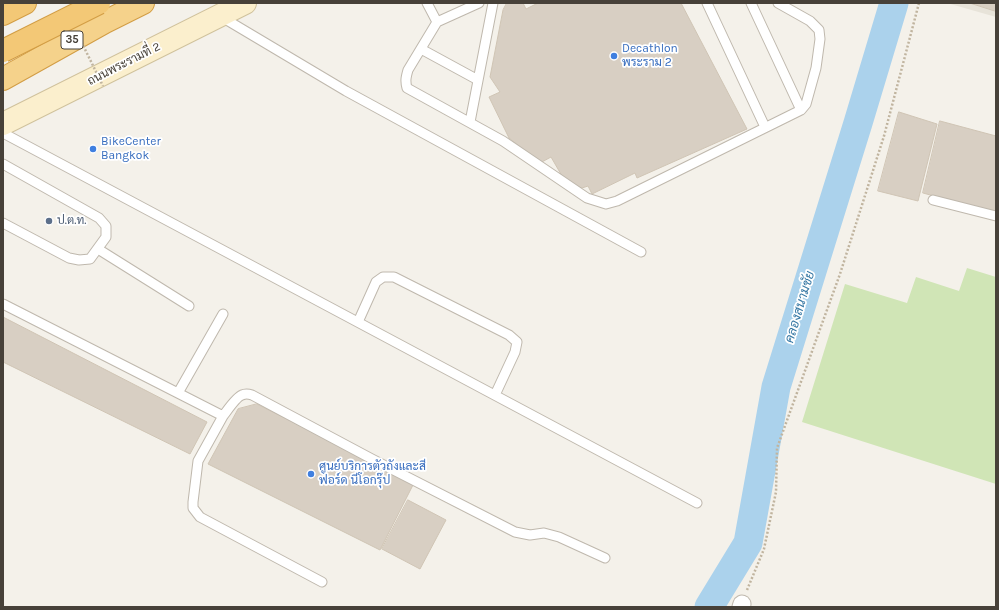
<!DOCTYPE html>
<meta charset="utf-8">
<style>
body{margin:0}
#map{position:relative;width:999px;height:610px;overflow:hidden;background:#f4f1ea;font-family:Karla,sans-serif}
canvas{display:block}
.frame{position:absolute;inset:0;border:4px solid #474139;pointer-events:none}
</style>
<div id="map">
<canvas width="999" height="610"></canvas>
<div class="frame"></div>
</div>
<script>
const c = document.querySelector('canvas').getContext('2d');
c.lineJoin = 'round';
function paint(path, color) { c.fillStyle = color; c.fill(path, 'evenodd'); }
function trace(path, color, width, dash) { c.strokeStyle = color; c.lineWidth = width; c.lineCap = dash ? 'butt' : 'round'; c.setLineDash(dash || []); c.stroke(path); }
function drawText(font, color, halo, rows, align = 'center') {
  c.font = font + ' Karla,Sarabun,sans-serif'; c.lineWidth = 3.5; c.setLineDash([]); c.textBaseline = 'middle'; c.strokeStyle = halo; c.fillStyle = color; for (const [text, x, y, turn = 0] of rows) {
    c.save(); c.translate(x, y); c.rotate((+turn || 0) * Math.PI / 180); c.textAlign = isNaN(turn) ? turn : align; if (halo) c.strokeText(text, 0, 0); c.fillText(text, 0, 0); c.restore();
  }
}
paint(new Path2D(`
 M947 3H996V17Z`), '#e7e3d9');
paint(new Path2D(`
 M967 268 996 277V484L802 422 845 284 907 303 916 277 959 291Z`), '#d0e5b6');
trace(new Path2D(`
 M709 607 748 543 776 387 858 123 894 3`), '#abd2ec', 29);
const building = new Path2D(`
 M507 3H523L526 9 538 3H681L747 129 637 178 635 173 592 194 588 186 582 188 571 185 562 176 551 157 540 163 509 138 489 97 500 92 490 77 503 10Z
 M970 3H996V11Z
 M899 112 937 124 918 201 878 191Z
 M940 121 996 136V213L923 193Z
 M3 317 207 422 190 454 3 362Z
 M257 404 414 483 380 550 208 464 238 409Z
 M408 500 446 520 420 569 382 549Z`);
paint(building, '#d8cfc3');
trace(building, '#cfc4b4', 1);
const service = new Path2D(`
 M427 3 437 22
 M479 3 437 22 408 70C406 77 405 81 407 88L503 141 587 198 606 204 617 201 801 110 806 104 816 68 820 39 819 30 810 21 778 3
 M707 3 765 127
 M751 3 801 110
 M220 16 346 91 641 252
 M421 49 478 80
 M470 122 493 3
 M3 133 697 503
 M3 164 99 218 106 226V237L90 259 79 260 69 258 3 223
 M933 200 996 216
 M98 249 189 306
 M3 304 223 416 198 461 193 502V508L200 517 322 582
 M358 322 376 282 383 277H394L509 335 517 342 515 352 495 395
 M178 393 223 314
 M223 416C227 411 236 397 242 395 246 393 249 394 252 395L372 459 515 532 530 535 544 533 559 537 605 558`);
const minor = new Path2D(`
 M741 607 742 604`);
const secondary = new Path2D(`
 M3 124 245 3`);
const trunk = new Path2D(`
 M3 79 105 22 143 3`);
const motorway = new Path2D(`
 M3 14 25 3`);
trace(service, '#bfb8ad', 11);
trace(minor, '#bfb8ad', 19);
trace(secondary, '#d0c29d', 24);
trace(trunk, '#d29d45', 24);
trace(motorway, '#d29d45', 24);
trace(new Path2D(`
 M747 590 764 549 776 492 777 448 840 274 884 136 919 3`), '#c0b49f', 2.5, [2, 2]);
trace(service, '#fff', 9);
trace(minor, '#fff', 17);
trace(secondary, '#fbefcd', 22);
trace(trunk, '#f5d28b', 22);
trace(motorway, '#f3c876', 22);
const motorwayBridge = new Path2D(`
 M3 51 99 3`);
trace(motorwayBridge, '#d29d45', 24, []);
trace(new Path2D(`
 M78 35 103 86`), '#c0b49f', 2.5, [2, 2]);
trace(motorwayBridge, '#f3c876', 22);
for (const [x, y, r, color] of [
 [614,56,4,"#3f7fe0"],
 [93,149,4,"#3f7fe0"],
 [49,221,4,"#5c6f8a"],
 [311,474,4,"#3f7fe0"]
]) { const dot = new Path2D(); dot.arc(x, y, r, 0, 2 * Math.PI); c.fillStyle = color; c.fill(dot); trace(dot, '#fff', 1.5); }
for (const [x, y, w] of [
 [72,40,22]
]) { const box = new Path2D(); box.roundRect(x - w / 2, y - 9, w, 18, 3); c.fillStyle = '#fff'; c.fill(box); trace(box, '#474139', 1); }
drawText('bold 11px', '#474139', null, [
 ["35",72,40]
]);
drawText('12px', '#366cbe', '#fff', [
 ["Decathlon",622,49],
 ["พระราม 2",622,63],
 ["BikeCenter",101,142],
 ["Bangkok",101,156],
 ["ศูนย์บริการตัวถังและสี",319,467],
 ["ฟอร์ด นีโอกรุ๊ป",319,481]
], 'left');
drawText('12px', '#474139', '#fff', [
 ["ถนนพระรามที่ 2",124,64,-27]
]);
drawText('12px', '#4e5e75', '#fff', [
 ["ป.ต.ท.",57,221]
], 'left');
drawText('italic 13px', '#3778a4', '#fff', [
 ["คลองสนามชัย",800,307,-73]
]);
</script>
